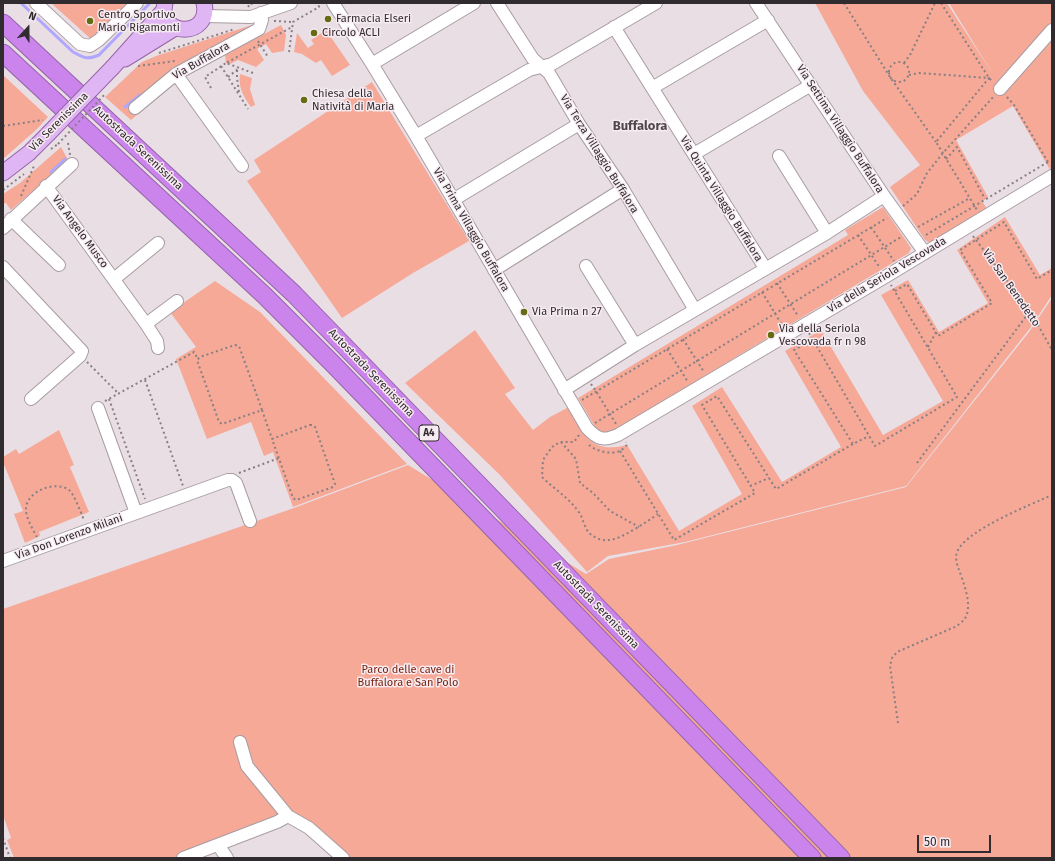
<!DOCTYPE html>
<meta charset="utf-8">
<style>
body{margin:0}
#map{position:relative;width:1055px;height:861px;overflow:hidden;background:#eadee5;font-family:"Fira Sans",sans-serif}
canvas{display:block}
.frame{position:absolute;inset:0;border:4px solid #302b2e;pointer-events:none}
.north{position:absolute;left:8px;top:8px;width:40px;height:40px;-webkit-text-stroke:3px #f7ebf2;paint-order:stroke;rotate:21deg;font-size:11px;font-weight:700;line-height:16px;text-align:center;color:#302b2e}
.north::after{content:'';display:block;margin:auto;width:14px;height:18px;background:#302b2e;clip-path:polygon(50% 0,100% 100%,50% 72%,0 100%)}
.scale{position:absolute;left:917px;top:835px;width:74px;height:18px;box-sizing:border-box;border:2px solid #302b2e;border-top:0;padding-left:5px;font-size:12px;line-height:14px;white-space:nowrap;color:#302b2e;-webkit-text-stroke:3px #f7ebf2;paint-order:stroke}
</style>
<div id="map">
<canvas width="1055" height="861"></canvas>
<div class="frame"></div>
<div class="north">N</div>
<div class="scale">50 m</div>
</div>
<script>
const c = document.querySelector('canvas').getContext('2d');
c.lineJoin = 'round';
function paint(path, color) { c.fillStyle = color; c.fill(path, 'evenodd'); }
function trace(path, color, width, dash) { c.strokeStyle = color; c.lineWidth = width; c.lineCap = dash ? 'butt' : 'round'; c.setLineDash(dash || []); c.stroke(path); }
function drawText(font, color, halo, rows, align = 'center') {
  c.font = font + ' "Fira Sans",sans-serif'; c.lineWidth = 3; c.setLineDash([]); c.textBaseline = 'middle'; c.strokeStyle = halo; c.fillStyle = color; for (const [text, x, y, turn = 0] of rows) {
    c.save(); c.translate(x, y); c.rotate((+turn || 0) * Math.PI / 180); c.textAlign = isNaN(turn) ? turn : align; if (halo) c.strokeText(text, 0, 0); c.fillText(text, 0, 0); c.restore();
  }
}
paint(new Path2D(`
 M51 3H127L92 40Z
 M815 3H947L994 76 949 3H1052V173L1013 106 956 140 988 197 982 201 987 209 932 242H928L925 240 890 187 920 165 863 91Z
 M252 25 172 70 130 105 138 114 131 120 105 97 142 62 156 56Z
 M281 25 286 35 284 51 272 53 266 44 257 49 264 60 256 67 238 60 230 64 226 63 225 55Z
 M326 30 350 65 332 76 321 60 316 63 302 54 294 52 297 33 308 48 314 44 311 40Z
 M240 74 252 78 250 89 255 105 251 107C243 96 238 87 240 74Z
 M3 75 48 117 37 129 3 159Z
 M372 82 469 241 413 273 342 318 247 181 261 172 254 160Z
 M61 147 68 160 11 210 6 203 3 204V194L20 183Z
 M883 207 911 248 909 253 608 434 597 430 578 398 848 235 845 230Z
 M1005 217 1040 275 1052 268V295L1031 327 906 486 685 542 608 556 587 572 500 475 405 383 475 330 515 388 505 394 533 430 550 417 569 407C584 436 591 454 627 445L679 531 742 494 692 406 722 387 782 482 841 447 785 351 821 330 883 435 943 401 881 295 908 280 939 332 988 303 957 250Z
 M215 281 260 312 407 464 293 507 273 452 264 456 251 422 207 439 176 359 196 347 170 312Z
 M1052 298V858H346L296 818 177 858H14L7 840 11 838 3 815V609L294 508 408 465 586 574 609 559 677 545 906 487 1029 332Z
 M59 430 74 465 70 467 89 512 39 532 40 536 25 543 14 514 23 511 3 462V457L16 449 19 454Z`), '#f5a996');
trace(new Path2D(`
 M21 3 73 52C84 58 87 60 99 55L150 3
 M125 107 140 95
 M51 172 65 159`), '#afa6ff', 3);
const minor = new Path2D(`
 M36 3 80 44 90 46 99 40 137 3
 M333 3 372 64 416 136 587 428C598 440 604 441 618 435L885 277 1052 176
 M497 3 533 59 549 73 579 124 623 189 695 310
 M756 3 884 196 925 253
 M205 16 251 17 291 3
 M614 27 765 268
 M372 64 474 3
 M176 74 242 166
 M652 88 768 20
 M1000 89 1052 30
 M135 108 176 74 259 29 262 20 261 13
 M416 136 529 70 552 64 656 3
 M694 154 811 85
 M779 156 827 233
 M46 186 146 324 157 341 158 348
 M453 200 579 124
 M11 219 59 265
 M3 228 72 164
 M586 266 635 345
 M3 267 82 351 80 356 31 399
 M494 270 623 189
 M114 279 158 243
 M146 324 177 301
 M564 390 635 345 827 233 884 196
 M98 408 136 513
 M3 561 228 480H232L236 483 250 521
 M240 742 247 766 288 816 309 828 343 858
 M218 845 227 858
 M183 858 277 822 288 816`);
const major = new Path2D(`
 M165 3C157 38 212 38 204 3
 M125 59 175 28
 M113 67 164 10
 M3 173 29 153 48 134`);
const highway = new Path2D(`
 M3 23 294 294 841 858
 M3 53 265 296 333 364 812 858`);
trace(minor, '#a79ca2', 14);
trace(major, '#9465a9', 17);
trace(highway, '#9465a9', 19);
trace(new Path2D(`
 M844 3 890 77 936 142
 M941 3 989 78 993 82
 M249 7 248 5 254 3
 M274 21 293 22
 M258 41 268 57
 M289 52 293 22 319 7 318 3
 M159 53 235 29
 M889 72a10 10 0 1 1 20 0a10 10 0 1 1-20 0Z
 M904 63 910 55 935 3
 M138 66 175 61
 M221 66 248 109
 M237 70V78L239 92
 M253 73 226 63 292 27
 M909 75 919 73 989 78 936 142 977 210
 M228 77 238 69
 M211 88 205 77 226 63
 M1007 97 1014 105 1048 162
 M3 126 43 120
 M68 143 70 155
 M51 149 58 144
 M946 159 957 147 985 199
 M3 190 24 174
 M21 196 34 166
 M903 206 917 194 927 173 943 153 994 96
 M871 227 894 261
 M918 227 970 198
 M858 235 880 268
 M926 235 1048 162
 M973 236 1030 311 1052 350
 M777 283 798 316
 M895 291 907 284 938 336 992 303 960 250 1004 222 1037 279 1052 270
 M762 292 782 325
 M809 333 875 446 957 397 891 285
 M683 339 704 372
 M813 340 794 350 853 444 869 436
 M235 345 239 346 262 410 222 424 219 422 197 360 200 357Z
 M928 347 936 332
 M667 349 688 382
 M87 362 119 394
 M145 380 183 486
 M591 384 596 391 616 424
 M109 399 145 499
 M582 400 887 218
 M105 401 194 352 198 359
 M262 410 272 439
 M595 423 901 237
 M310 425H313L315 427 335 484 333 487 296 500 293 498 272 439Z
 M579 435 574 442H560L552 447 543 460 542 477C554 489 568 497 578 511 583 517 584 527 589 533 595 538 601 541 609 540 620 540 648 521 658 514
 M561 442 576 459 580 483 593 493 610 511 639 527
 M589 445C596 451 610 455 620 451 622 450 625 447 627 445L626 442
 M620 451 674 540 755 493 702 405 717 396 776 489 853 444
 M917 463 1030 311
 M239 473 279 458
 M750 486 769 478
 M37 537C33 530 25 516 26 508 27 491 56 480 69 490 74 494 81 513 84 520
 M898 723 890 666 892 658 897 652 957 626C959 624 962 622 964 620 974 606 963 582 958 567 956 561 955 556 958 550 969 529 1030 505 1052 495
 M3 838 10 858`), '#887f84', 2, [2, 3]);
trace(minor, '#fff', 12);
trace(major, '#dfb5f3', 15);
trace(highway, '#ca84eb', 17);
const majorBridge = new Path2D(`
 M48 134 113 67`);
trace(majorBridge, '#9465a9', 17, []);
trace(new Path2D(`
 M58 144 106 93`), '#887f84', 2, [2, 3]);
trace(majorBridge, '#dfb5f3', 15);
for (const [x, y, r, color] of [
 [328,19,4,"#656c11"],
 [90,21,4,"#656c11"],
 [314,33,4,"#656c11"],
 [304,100,4,"#656c11"],
 [524,312,4,"#656c11"],
 [771,335,4,"#656c11"]
]) { const dot = new Path2D(); dot.arc(x, y, r, 0, 2 * Math.PI); c.fillStyle = color; c.fill(dot); trace(dot, '#f7ebf2', 1.5); }
for (const [x, y, w] of [
 [429,433,20]
]) { const box = new Path2D(); box.roundRect(x - w / 2, y - 8, w, 16, 3); c.fillStyle = '#f7ebf2'; c.fill(box); trace(box, '#302b2e', 1); }
drawText('bold 10px', '#302b2e', null, [
 ["A4",429,433]
]);
drawText('11px', '#302b2e', '#f7ebf2', [
 ["Centro Sportivo",98,15],
 ["Mario Rigamonti",98,28],
 ["Farmacia Elseri",336,19],
 ["Circolo ACLI",322,33],
 ["Chiesa della",312,94],
 ["Natività di Maria",312,107],
 ["Via Prima n 27",532,312],
 ["Via della Seriola",779,329],
 ["Vescovada fr n 98",779,342]
], 'left');
drawText('11px', '#302b2e', '#f7ebf2', [
 ["Via Buffalora",201,61,-30],
 ["Via Serenissima",59,122,-45],
 ["Via Settima Villaggio Buffalora",840,129,57],
 ["Autostrada Serenissima",138,148,43],
 ["Via Terza Villaggio Buffalora",599,154,58],
 ["Via Quinta Villaggio Buffalora",721,199,58],
 ["Via Prima Villaggio Buffalora",471,230,60],
 ["Via Angelo Musco",80,232,54],
 ["Via della Seriola Vescovada",887,275,-31],
 ["Via San Benedetto",1011,288,55],
 ["Autostrada Serenissima",371,373,46],
 ["Via Don Lorenzo Milani",69,537,-20],
 ["Autostrada Serenissima",596,605,46]
]);
drawText('11px', '#761f0a', '#f7ebf2', [
 ["Parco delle cave di",408,670],
 ["Buffalora e San Polo",408,683]
]);
drawText('bold 13px', '#50474c', '#f7ebf2', [
 ["Buffalora",640,126]
]);
</script>
